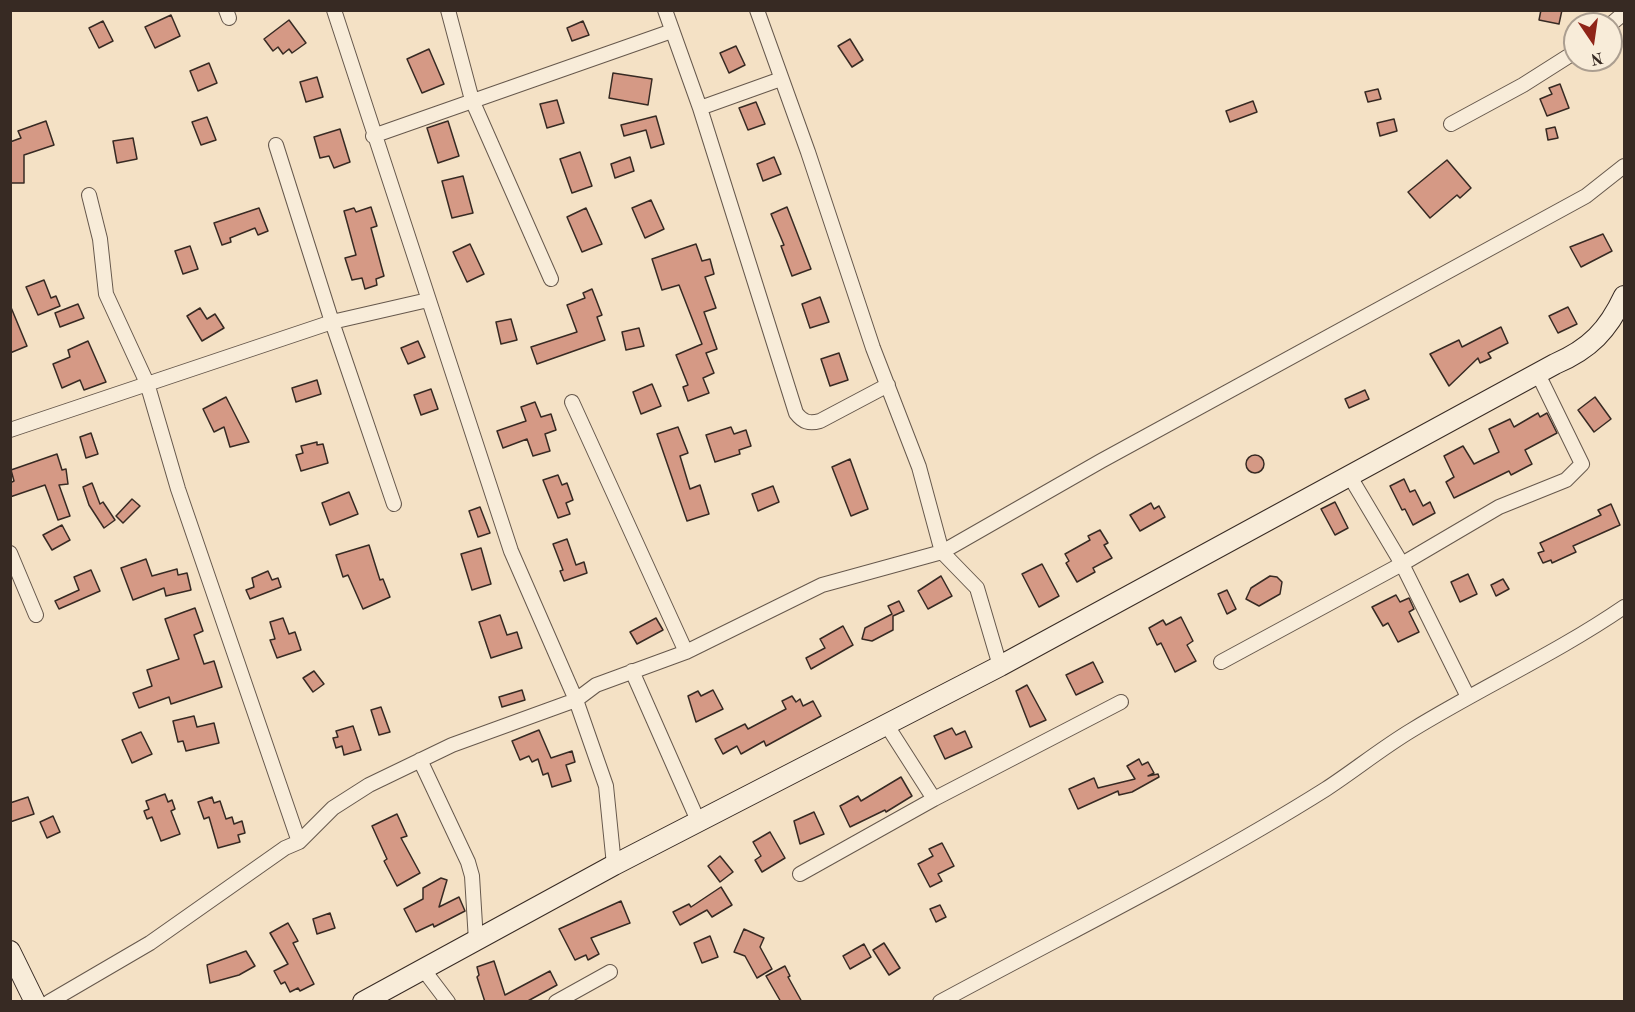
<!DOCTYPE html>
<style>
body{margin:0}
#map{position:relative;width:1635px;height:1012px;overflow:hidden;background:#f4e1c5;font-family:"Old Standard TT",serif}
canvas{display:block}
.frame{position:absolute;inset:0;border:12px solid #372a23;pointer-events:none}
.north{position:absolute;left:1563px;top:12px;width:60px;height:60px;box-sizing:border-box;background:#f8ecd9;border:2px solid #ab9e90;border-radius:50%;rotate:167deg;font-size:16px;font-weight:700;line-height:24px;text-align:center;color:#372a23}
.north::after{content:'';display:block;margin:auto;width:21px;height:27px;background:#8f2418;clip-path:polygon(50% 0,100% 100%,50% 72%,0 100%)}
</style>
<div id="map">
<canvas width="1635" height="1012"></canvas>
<div class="frame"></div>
<div class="north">N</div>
</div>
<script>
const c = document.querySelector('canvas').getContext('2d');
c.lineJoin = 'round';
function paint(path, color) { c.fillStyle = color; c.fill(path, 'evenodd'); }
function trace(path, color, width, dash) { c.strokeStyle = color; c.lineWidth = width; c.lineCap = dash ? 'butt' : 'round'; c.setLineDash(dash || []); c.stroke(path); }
const building = new Path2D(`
 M1541 10H1562L1559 24 1539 20Z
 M171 15 180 36 155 48 145 27Z
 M289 20 306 43 292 53 289 49 283 54 278 47 273 51 264 39Z
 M103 21 113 41 99 48 89 28Z
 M583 21 589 35 572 41 567 28Z
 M850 39 863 60 852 67 838 46Z
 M736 46 745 65 729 73 720 53Z
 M429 49 444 84 422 93 407 59Z
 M209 63 217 83 198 91 190 71Z
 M613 73 652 79 648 105 609 98Z
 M317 77 323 97 306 102 300 82Z
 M1560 84 1569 108 1547 116 1540 99 1552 94 1549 88Z
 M1378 89 1381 99 1368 102 1365 92Z
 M557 100 564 123 547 128 540 104Z
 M1253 101 1257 112 1230 122 1226 111Z
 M756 102 765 124 748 130 739 108Z
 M656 116 664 144 651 148 646 130 624 136 621 125Z
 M207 117 216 140 201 145 192 122Z
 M1394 119 1397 131 1380 136 1377 123Z
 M46 121 54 145 24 155V183H10V142L21 138 18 131Z
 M448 121 459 156 438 163 427 128Z
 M1555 127 1558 138 1548 140 1546 129Z
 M340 129 350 162 334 168 329 156 320 158 314 137Z
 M133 138 137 159 117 163 113 141Z
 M580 152 592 186 572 193 560 159Z
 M630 157 634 171 615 178 611 164Z
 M774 157 781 174 763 181 757 164Z
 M1447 160 1471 188 1460 198 1457 195 1430 218 1408 192Z
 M463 176 473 213 452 218 442 181Z
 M651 200 664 229 645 238 632 208Z
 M371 207 377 226 371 228 384 276 376 279 377 285 365 289 362 278 352 280 345 258 356 255 344 211 354 208 356 212Z
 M787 207 811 269 792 276 781 246 784 245 771 214Z
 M259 208 268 231 258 235 255 228 230 238 231 242 222 245 214 223Z
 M586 208 602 244 582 252 567 217Z
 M1603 234 1612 251 1581 267 1570 247Z
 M470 244 484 274 467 282 453 252Z
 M696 244 702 261 710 259 714 274 705 277 716 308 704 312 717 349 706 353 714 373 703 378 709 393 688 401 683 387 688 385 676 355 702 344 679 285 662 290 652 259Z
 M190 246 198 269 183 274 175 251Z
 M44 280 51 298 56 296 60 306 38 315 26 287Z
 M592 289 602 315 597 317 605 340 537 364 531 347 577 332 567 305 585 298 583 293Z
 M820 297 829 322 810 328 802 304Z
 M78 304 84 318 60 327 55 313Z
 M10 305 27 346 10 353Z
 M1568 307 1577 324 1558 333 1549 316Z
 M200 308 207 319 215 314 224 328 202 341 187 316Z
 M511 319 517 340 501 344 496 322Z
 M1501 327 1508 343 1488 353 1491 358 1480 363 1478 358 1449 386 1430 354 1459 340 1462 347Z
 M639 328 644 346 626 350 622 332Z
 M88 341 106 382 84 390 80 380 62 388 53 364 70 357 68 350Z
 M418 341 425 357 408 364 401 348Z
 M839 353 848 380 830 386 821 359Z
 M317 380 321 394 296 402 292 388Z
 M652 384 661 406 641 414 633 392Z
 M431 389 438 409 421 415 414 395Z
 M1365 390 1369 399 1349 408 1345 399Z
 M226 397 249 442 230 447 224 427 214 432 203 409Z
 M1595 397 1611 419 1594 432 1578 410Z
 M535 402 541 417 551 414 556 430 545 434 550 451 533 456 527 439 503 448 497 431 526 421 521 407Z
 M1538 413 1540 417 1547 413 1557 433 1525 450 1532 464 1511 475 1509 471 1454 498 1446 482 1454 477 1444 456 1463 446 1474 464 1499 452 1489 429 1510 419 1514 427Z
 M678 427 688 453 680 456 690 489 700 485 709 514 687 521 657 434Z
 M731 427 734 434 746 430 751 446 739 450 740 454 715 462 706 435Z
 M91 433 98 454 86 458 80 437Z
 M317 442V445L323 444 328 463 301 471 296 455 303 453 301 446Z
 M57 454 62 470 66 469 68 484 59 485 70 516 58 520 45 485 10 497V483L14 481 11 470Z
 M1246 464a9 9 0 1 1 18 0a9 9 0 1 1-18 0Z
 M850 459 868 509 851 516 832 467Z
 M558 475 562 485 567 483 573 500 566 503 570 514 558 518 543 480Z
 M1404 479 1410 492 1415 490 1423 506 1430 502 1435 513 1413 525 1405 509 1402 510 1390 486Z
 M92 483 100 504 103 502 115 520 104 528 89 505 83 487Z
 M773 486 779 502 758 511 752 494Z
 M349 492 358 514 330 525 322 503Z
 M132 499 140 506 123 523 116 516Z
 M1335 502 1348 528 1335 535 1321 509Z
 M1151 503 1154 509 1159 506 1165 517 1140 531 1130 515Z
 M1611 504 1620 525 1573 546 1576 552 1552 563 1551 560 1543 563 1538 553 1544 551 1540 543 1601 515 1598 510Z
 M480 507 490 533 478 537 469 511Z
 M62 525 70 540 52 550 43 535Z
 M1100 530 1108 543 1104 545 1112 558 1093 568 1095 572 1077 582 1066 563 1069 561 1065 554 1090 540 1088 536Z
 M567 539 576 565 584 562 587 573 564 581 560 571 563 570 553 544Z
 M369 545 380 580 383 579 390 597 363 609 348 575 343 577 336 555Z
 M481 548 491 584 472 590 461 554Z
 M146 559 152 576 177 569 178 575 187 573 191 590 166 596 164 588 133 600 121 568Z
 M1042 564 1059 596 1039 607 1022 574Z
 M91 570 100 591 59 609 55 601 79 590 74 577Z
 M268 571 272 580 278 578 281 587 250 599 246 590 254 587 252 578Z
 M1468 574 1477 594 1460 602 1451 582Z
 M941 576 952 596 928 609 918 591Z
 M1270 576 1277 577 1282 582 1280 594 1259 606 1246 599 1251 588Z
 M1503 579 1509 589 1496 596 1491 585Z
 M1227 590 1236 609 1227 614 1218 594Z
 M1396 595 1400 602 1409 598 1414 609 1409 612 1419 632 1398 642 1388 623 1383 626 1372 607Z
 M899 601 904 611 893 616V630L872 641 862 639 865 628 892 614 888 606Z
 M195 608 203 631 194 635 204 664 214 661 222 687 171 704 169 697 139 708 133 693 152 686 147 670 179 659 165 619Z
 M500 615 507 635 517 632 522 648 491 658 479 622Z
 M1181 617 1193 641 1187 645 1196 661 1175 672 1161 643 1157 645 1149 628 1163 620 1166 625Z
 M283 618 289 634 295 632 301 650 277 658 270 640 275 639 270 622Z
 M656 618 663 630 637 644 630 632Z
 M843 626 853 645 811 669 806 658 825 648 820 639Z
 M1093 662 1103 682 1076 695 1066 675Z
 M314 671 324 684 313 692 303 678Z
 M1027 685 1046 720 1030 727 1016 691Z
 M522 690 525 700 502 707 499 697Z
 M713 690 723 709 696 722 688 696 698 691 701 696Z
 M792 696 796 702 800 699 803 706 813 701 821 716 766 746 764 741 741 754 737 746 723 754 715 739 745 724 748 729 786 709 782 701Z
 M381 707 390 732 379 735 371 710Z
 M194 716 197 727 214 723 219 743 186 751 183 741 178 742 173 721Z
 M353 726 361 750 344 755 342 746 336 748 333 738 338 737 336 731Z
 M952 728 956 735 965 731 972 747 945 759 934 736Z
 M539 730 551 758 572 751 575 762 566 765 571 781 552 787 548 773 543 775 538 759 532 762 529 756 520 760 512 741Z
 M141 732 152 754 132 763 122 740Z
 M1139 759 1142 765 1148 762 1154 773 1148 776 1158 774 1159 777 1132 792 1119 795 1118 791 1078 809 1069 789 1094 778 1098 788 1135 779 1127 766Z
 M901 777 912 796 886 812 885 810 850 827 840 806 858 796 861 801Z
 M165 794 168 802 172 800 175 809 171 811 180 834 161 841 152 817 147 819 144 811 149 809 146 801Z
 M28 797 34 814 10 822V803Z
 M212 797 214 803 220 801 226 819 232 817 234 824 242 821 245 833 238 835 240 842 218 848 209 817 204 819 198 802Z
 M814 812 824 834 800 844 794 821Z
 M397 814 407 836 401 838 420 873 397 886 384 861 387 859 372 826Z
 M53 816 60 832 47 838 40 822Z
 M770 832 785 858 762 872 755 860 761 856 753 842Z
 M942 843 954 866 938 874 942 881 930 887 918 864 933 856 929 849Z
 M720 856 733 872 720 882 708 866Z
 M441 878 447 880 439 907 459 897 465 911 434 927 433 924 416 932 404 909 423 899V888Z
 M721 887 732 905 712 917 707 910 680 925 673 912 689 904 691 907Z
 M621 901 630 923 591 938 599 954 588 960 586 955 575 960 559 929Z
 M940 905 946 917 936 922 930 909Z
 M330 913 335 928 317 934 313 919Z
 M288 923 298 941 293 943 314 984 300 991 298 988 290 992 285 982 281 984 274 971 288 964 270 933Z
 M744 929 764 938 760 947 772 969 757 978 745 956 734 952Z
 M710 936 718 957 702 963 694 943Z
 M884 943 900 968 889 975 873 950Z
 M864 944 871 957 850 969 843 956Z
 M246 951 255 966 239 975 210 983 207 965Z
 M494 961 505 995 550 971 557 985 526 1002H485L477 977 479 975 477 967Z
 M785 966 790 976 788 977 802 1002H781L766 976Z`);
paint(building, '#d59985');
trace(building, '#372a23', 1.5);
const street = new Path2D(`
 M226 10 229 18
 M334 10 511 551 576 700 606 786 614 865
 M448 10 472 100 551 279
 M665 10 700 108
 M757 10 808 152 873 348 919 467 942 552 977 588 1000 666
 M1611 24 1624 13
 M781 79 700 108 796 413C803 422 809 424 820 421L888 385
 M1451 124 1523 85 1575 52
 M373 136 672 31
 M276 145 332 322 394 504
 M89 195 100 239 106 294 147 383 178 489 299 842
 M572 402 686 652
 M10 430 332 322 428 300
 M1349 475 1402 564 1468 697
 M10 553 36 615
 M1221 662 1402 564 1499 507 1566 480 1582 464 1538 374
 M632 671 699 823
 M886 724 934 799
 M420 760 468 862 472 876 476 941
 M800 874 934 799 1121 702
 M423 969 448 1002
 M49 1002 150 943 285 848 299 842 333 808 369 785 452 745 576 700 596 685 686 652 822 585 942 552 1101 461 1586 196 1624 166
 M556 1002 610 972
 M940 1002C1069 932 1202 867 1326 789 1355 770 1382 748 1412 730 1482 687 1557 653 1624 607`);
const secondary = new Path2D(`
 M10 951 35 1002
 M363 1002 614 865 1000 666 1555 364C1590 349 1608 330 1624 296`);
trace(street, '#66584c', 16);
trace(secondary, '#372a23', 22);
trace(street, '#f8ecd9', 14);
trace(secondary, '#f8ecd9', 20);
</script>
